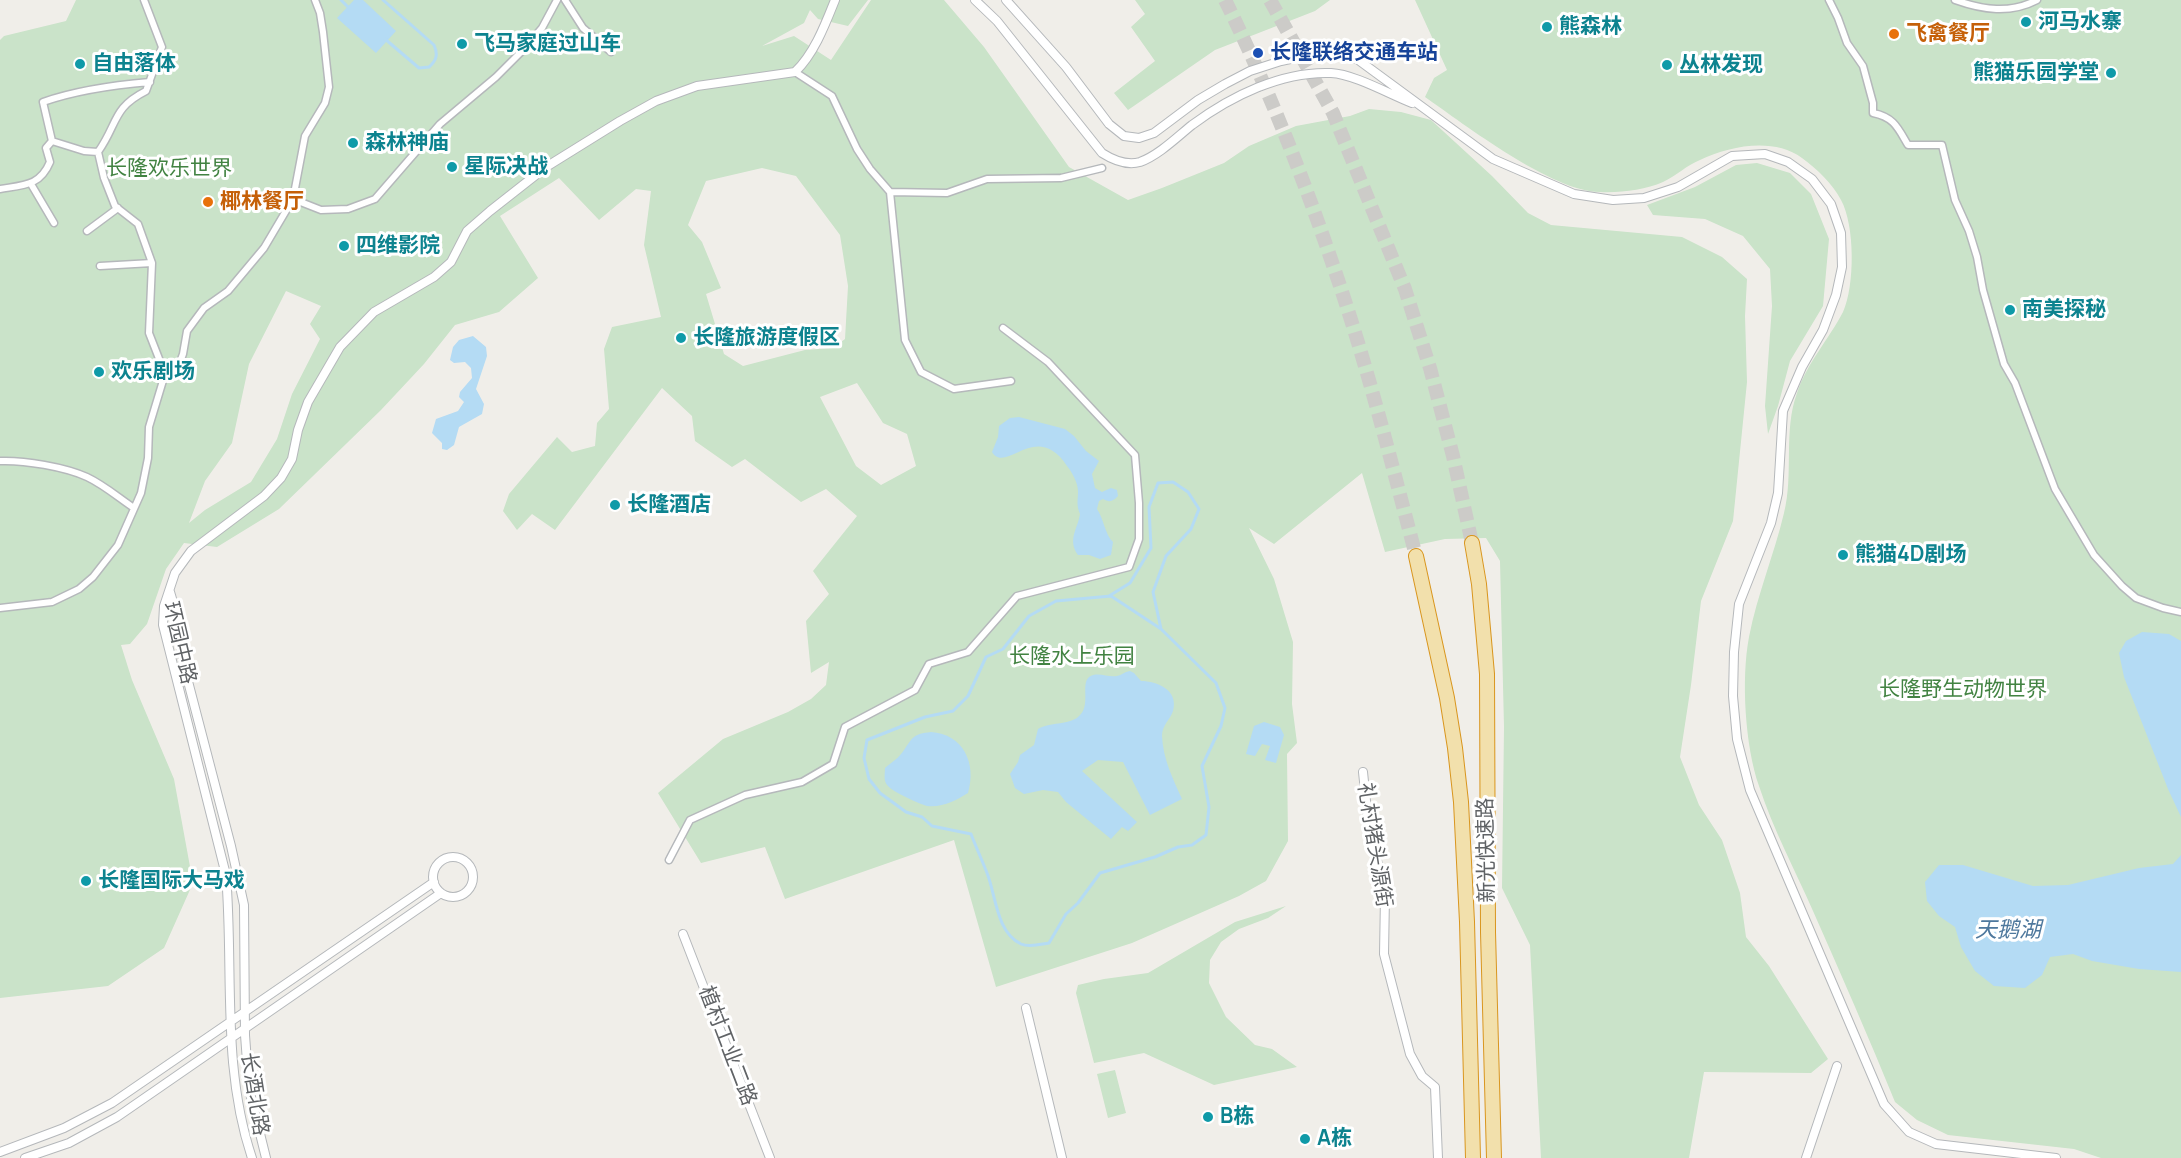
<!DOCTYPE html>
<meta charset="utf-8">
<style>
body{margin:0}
canvas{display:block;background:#f0eee9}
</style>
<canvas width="2181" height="1158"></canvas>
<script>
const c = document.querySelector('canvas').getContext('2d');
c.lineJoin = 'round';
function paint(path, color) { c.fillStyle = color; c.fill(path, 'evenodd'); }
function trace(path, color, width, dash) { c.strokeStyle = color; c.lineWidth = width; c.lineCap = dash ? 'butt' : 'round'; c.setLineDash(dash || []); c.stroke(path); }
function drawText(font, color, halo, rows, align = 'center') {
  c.font = font + ' Manrope,"Noto Sans SC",sans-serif'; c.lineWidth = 6; c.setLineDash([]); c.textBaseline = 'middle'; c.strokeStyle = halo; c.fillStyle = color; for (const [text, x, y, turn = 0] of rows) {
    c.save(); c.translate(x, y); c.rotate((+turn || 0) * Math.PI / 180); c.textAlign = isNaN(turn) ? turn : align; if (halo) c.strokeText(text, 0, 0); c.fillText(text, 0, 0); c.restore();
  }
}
paint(new Path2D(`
 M76 0H868L848 26 818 19 810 10 804 23 762 46 794 36 831 60 871 0H944L984 47 1069 167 1128 200 1162 188 1224 163 1249 146 1296 126 1350 116 1369 109 1401 112 1431 120 1492 176 1528 213 1551 225 1682 237 1722 257 1747 279 1745 316 1747 382 1733 521 1701 601 1691 685 1680 757 1699 805 1722 840 1740 893 1746 937 1769 966 1828 1059 1811 1073 1704 1072 1689 1158H1541L1530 945 1502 888 1504 727 1500 561 1486 538 1445 539 1385 552 1362 473 1274 544 1249 528 1274 579 1293 642 1292 704 1297 743 1287 754 1288 841 1266 881 1239 896 1132 943 996 987 954 840 785 899 765 847 701 863 658 793 723 739 788 712 811 699 826 685 829 662 811 673 806 621 829 594 813 571 857 516 826 489 801 502 745 459 732 467 695 441 692 416 662 388 555 530 532 514 517 530 503 511 509 494 557 437 572 452 595 446 597 423 609 409 604 349 612 327 661 317 644 245 651 191 636 189 599 220 559 178 500 216 538 278 499 312 455 325 424 364 381 410 279 509 217 547 184 543 166 569 147 624 130 644 121 645 132 680 174 779 193 883 164 948 108 986 0 998V40L4 36 66 21ZM762 168 796 176 840 235 848 286 845 339 833 348 805 350 743 366 724 354 706 294 721 288 702 242 688 225 706 181ZM286 291 321 306 310 324 320 339 292 394 277 439 251 482 205 510 189 523 205 481 232 443 249 364ZM857 383 883 423 907 434 916 466 881 485 856 466 820 397Z
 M1135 0H1330L1315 11 1215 50 1128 110 1114 93 1155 61 1131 27 1145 14Z
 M1415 0H2181V1158H2101L2074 1149 1948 1135 1917 1120 1895 1102C1869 1038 1841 974 1813 911 1795 870 1773 829 1759 786 1745 746 1741 679 1749 637 1757 595 1774 555 1784 513 1794 474 1783 431 1797 393 1807 363 1829 339 1843 312 1855 286 1855 225 1841 200 1832 183 1818 170 1802 158 1773 137 1730 146 1700 160 1687 165 1676 176 1663 182 1645 190 1620 193 1600 192 1553 192 1465 125 1425 97L1434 78 1447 70Z
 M1757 163 1790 173 1811 194 1829 239 1823 306 1790 361 1778 406 1768 434 1765 406 1772 306 1770 269 1743 236 1705 219 1653 215 1647 205 1695 187 1736 165Z
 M1286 906 1268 918 1239 929 1221 942 1210 960 1209 983 1226 1017 1255 1045 1272 1049 1297 1067 1214 1085 1144 1053 1094 1063 1076 993 1078 985 1104 979 1148 973 1235 922Z
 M1115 1070 1126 1113 1108 1118 1097 1074Z`), '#cae3c9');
paint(new Path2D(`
 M354 0H363L396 31 376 53 337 18Z
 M473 336 486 347 487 356 476 389 484 404 482 414 459 427 454 445 447 450 442 449V443L432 433 436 419 458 411 464 402 459 397 460 392 472 378 471 368 465 362 454 363 450 360 453 347 459 340Z
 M1019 417 1065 429 1074 436 1086 451 1099 461 1092 474 1095 488 1102 492 1111 488 1117 490 1118 496C1113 501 1110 503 1103 499L1099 501 1097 509C1104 519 1105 535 1113 542L1111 555 1100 559 1089 555H1078C1067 540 1078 528 1080 514 1076 505 1078 500 1078 491 1078 483 1072 472 1067 466 1036 419 1006 475 992 452L998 437 999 426 1010 418Z
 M2142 632 2169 634 2181 641V817L2168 789 2124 677 2119 653 2126 641Z
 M1130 671 1134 673 1141 681C1157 681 1179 690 1173 711 1170 720 1162 725 1162 736 1163 759 1173 779 1182 799L1150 815 1123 762 1098 760 1082 771 1137 822 1128 831 1122 827 1111 839 1066 802 1058 792 1043 790 1024 794 1015 788 1010 774 1018 762 1020 755 1034 745 1038 729C1050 722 1068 725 1078 717 1092 706 1080 685 1089 677 1098 671 1108 678 1117 676 1122 675 1124 672 1130 671Z
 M1264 722 1280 727 1284 735 1276 763 1265 760 1270 746 1262 744 1255 756 1246 754 1254 726Z
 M931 732C963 734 977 763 968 793 957 800 942 808 927 806 920 804 893 792 888 786 883 781 885 774 885 768 892 762 899 758 904 750 913 737 913 734 931 732Z
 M2181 855V972L2139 969 2092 961 2073 954 2050 957 2042 975 2025 988 1994 986 1975 971 1961 947 1955 927 1939 916 1927 901 1925 882 1939 865H1963L2033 886 2068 885 2139 868 2173 864Z`), '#b4dbf4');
trace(new Path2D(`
 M341 0 350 9
 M383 0 434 45C438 54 437 60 429 67L419 68 385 39
 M1109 596 1130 583 1151 548 1149 507 1158 483 1173 482 1188 492 1199 509 1191 529 1166 556 1153 592 1161 629
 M1111 596 1161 629 1216 683 1225 708 1221 726 1202 766 1209 807 1206 835 1192 845 1178 847 1155 857 1100 873 1078 903 1066 914 1049 943C1041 944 1030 948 1021 944 996 932 996 895 987 873 982 860 976 847 971 834L932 826 922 817 906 812 880 793 869 779 864 758 867 740 925 717 953 711 968 696 986 657 1003 649 1029 616 1056 601Z`), '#b4dbf4', 3);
trace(new Path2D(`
 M1225 0C1268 87 1304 179 1335 271 1367 364 1391 461 1416 556
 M1270 0 1333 113 1405 289 1430 368 1453 456 1472 543`), '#cccbc8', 14, [14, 7]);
const pedestrian = new Path2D(`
 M565 0 583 28 611 52
 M1829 0 1838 18 1847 43 1863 66 1873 103V113C1894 117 1898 128 1908 145H1942L1955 200 1969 231 1977 257 1983 290 2004 364 2015 383 2055 489 2094 555 2122 586 2136 598 2163 608 2181 612
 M1955 0C1983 10 2010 14 2037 0
 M795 72 832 96 857 149 870 169 890 192 947 193 987 179 1061 178 1102 168
 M52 141 43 102C77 90 114 85 150 82
 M31 184 54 223
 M0 189C24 185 40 186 50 162L46 148 52 141 84 151 98 152
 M890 192 905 340 921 372 954 389 1011 381
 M293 199 321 210 348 209 375 199 440 124 496 77 523 50 542 28 557 0
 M87 231 118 208
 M100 266 152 263
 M165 374 177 370 183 354 187 331 204 308 228 291 264 248 293 199 305 136 325 103 329 87 323 32 320 13 315 0
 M0 461C24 460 65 467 87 477 104 485 119 498 134 508
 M0 608 52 602 79 589 93 577 118 545 141 493 148 458 149 427 165 374 149 333 152 263 138 224 115 206 104 178 98 152C118 124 112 108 146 91L162 47 144 0
 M669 860 690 820 745 795 802 782 833 764 845 727 915 690 929 664 968 652 1017 596 1129 567 1139 539V503L1135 455 1048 362 1003 328`);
const minor = new Path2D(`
 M975 0 997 21 1102 153C1113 160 1126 166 1140 162 1159 155 1177 137 1192 125 1231 96 1282 71 1331 73 1354 74 1391 95 1412 103
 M1006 0 1066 67 1109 124 1124 136 1139 138 1154 133 1198 100 1225 84 1250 71 1281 61 1309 55H1335L1357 59 1493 159 1574 194 1613 200 1644 198 1678 187 1732 156 1765 154 1788 162 1812 179 1831 204 1841 233 1842 267 1836 295 1823 330 1802 367 1783 411 1778 493 1771 523 1739 604 1734 652 1733 696 1737 739 1750 790 1884 1104 1909 1132 1936 1144 2056 1158
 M170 592 175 609 184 666 231 846 244 905 245 1035 249 1089 266 1158
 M1363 772 1368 820 1385 896 1384 954 1410 1054 1422 1076 1435 1087 1438 1158
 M433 877a20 20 0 1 1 40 0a20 20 0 1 1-40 0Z
 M683 934 770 1158
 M1026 1008 1062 1158
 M0 1152 64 1128 112 1103 434 882
 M25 1158 69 1143 117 1117 441 893
 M252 1158C221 1066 234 970 226 875L163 625 164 606 175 573 191 551 264 496 281 478 292 459 298 430 308 402 340 347 374 312 434 277 451 262 467 231 490 211 546 167 620 121 656 101 697 86 795 72C814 54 825 25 835 0
 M1806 1158 1837 1066`);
const trunk = new Path2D(`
 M1472 543 1479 584 1487 674 1488 932 1494 1158
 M1416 556 1447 698 1455 748 1461 802 1467 922 1473 1158`);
trace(pedestrian, '#b5b8bb', 9);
trace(minor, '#b5b8bb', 10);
trace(trunk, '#d9961f', 16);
trace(pedestrian, '#fff', 6);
trace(minor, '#fff', 8);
trace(trunk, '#f2e0ac', 14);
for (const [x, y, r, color] of [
 [2026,22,6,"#0f9aa8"],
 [1547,27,6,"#0f9aa8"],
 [1894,34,6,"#e8710a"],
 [462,44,6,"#0f9aa8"],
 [1258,53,6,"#1a4fb4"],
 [80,64,6,"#0f9aa8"],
 [1667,65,6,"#0f9aa8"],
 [2111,73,6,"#0f9aa8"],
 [353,143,6,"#0f9aa8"],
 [452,167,6,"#0f9aa8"],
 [208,202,6,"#e8710a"],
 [344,246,6,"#0f9aa8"],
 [2010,310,6,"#0f9aa8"],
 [681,338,6,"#0f9aa8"],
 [99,372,6,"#0f9aa8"],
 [615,505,6,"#0f9aa8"],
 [1843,555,6,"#0f9aa8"],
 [86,881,6,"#0f9aa8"],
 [1208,1117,6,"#0f9aa8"],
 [1305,1139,6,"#0f9aa8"]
]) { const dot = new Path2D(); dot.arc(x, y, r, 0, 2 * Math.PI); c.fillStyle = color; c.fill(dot); trace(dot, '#fff', 2); }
drawText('bold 21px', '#0d838f', '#fff', [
 ["河马水寨",2038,22],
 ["熊森林",1559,27],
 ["飞马家庭过山车",474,44],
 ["自由落体",92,64],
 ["丛林发现",1679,65],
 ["熊猫乐园学堂",2099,73,"right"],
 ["森林神庙",365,143],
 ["星际决战",464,167],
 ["四维影院",356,246],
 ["南美探秘",2022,310],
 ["长隆旅游度假区",693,338],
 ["欢乐剧场",111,372],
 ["长隆酒店",627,505],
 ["熊猫4D剧场",1855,555],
 ["长隆国际大马戏",98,881],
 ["B栋",1220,1117],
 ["A栋",1317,1139]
], 'left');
drawText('bold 21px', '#c56008', '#fff', [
 ["飞禽餐厅",1906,34],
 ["椰林餐厅",220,202]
], 'left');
drawText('bold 21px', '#164399', '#fff', [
 ["长隆联络交通车站",1270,53]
], 'left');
drawText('21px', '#428342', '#fff', [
 ["长隆欢乐世界",169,169],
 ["长隆水上乐园",1072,657],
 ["长隆野生动物世界",1963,690]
]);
drawText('21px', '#606366', '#fff', [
 ["环园中路",179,643,77],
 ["礼村猪头源街",1374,845,81],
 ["新光快速路",1487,850,-91],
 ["植村工业二路",727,1046,69],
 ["长酒北路",254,1094,81]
]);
drawText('italic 22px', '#4e789d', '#fff', [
 ["天鹅湖",2008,931]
]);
</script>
